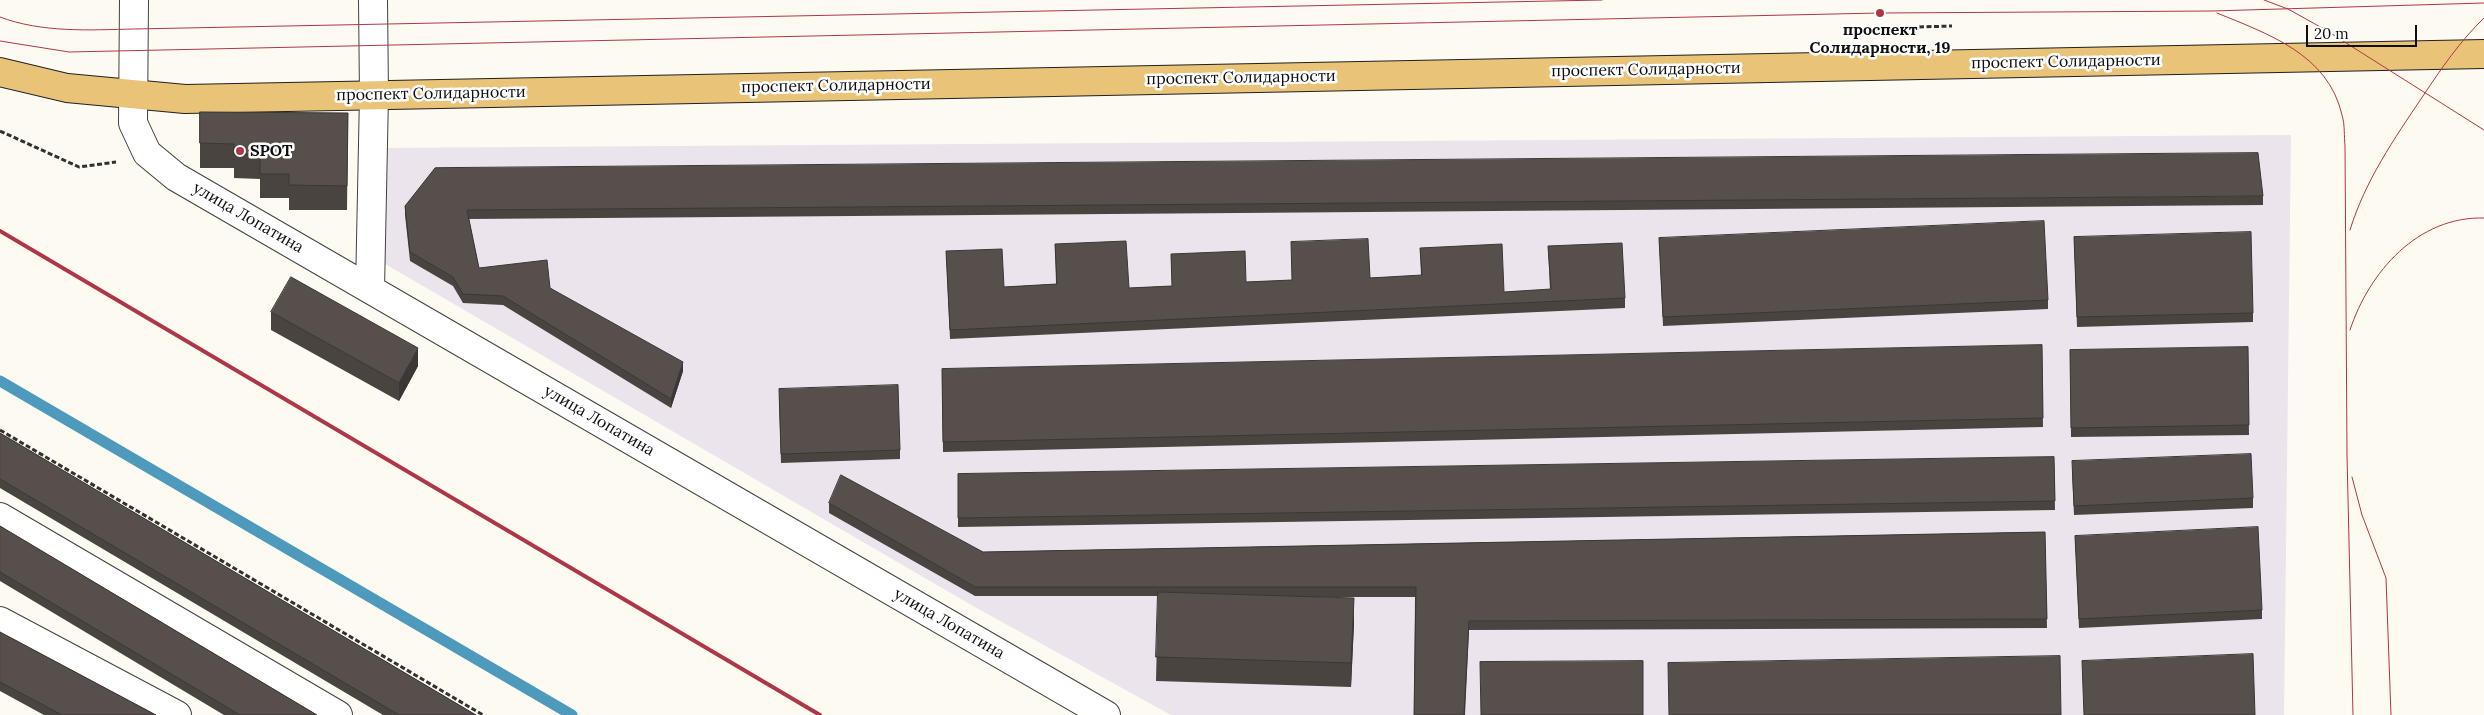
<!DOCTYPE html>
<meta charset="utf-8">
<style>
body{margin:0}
#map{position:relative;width:2484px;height:715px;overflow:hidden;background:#fdfaf2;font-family:Lora,serif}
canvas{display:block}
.scale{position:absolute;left:2306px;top:25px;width:111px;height:22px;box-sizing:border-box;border:2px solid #0f0f0f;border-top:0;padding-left:6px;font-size:15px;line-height:18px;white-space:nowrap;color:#0f0f0f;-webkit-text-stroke:4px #fff;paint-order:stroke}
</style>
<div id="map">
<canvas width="2484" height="715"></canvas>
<div class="scale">20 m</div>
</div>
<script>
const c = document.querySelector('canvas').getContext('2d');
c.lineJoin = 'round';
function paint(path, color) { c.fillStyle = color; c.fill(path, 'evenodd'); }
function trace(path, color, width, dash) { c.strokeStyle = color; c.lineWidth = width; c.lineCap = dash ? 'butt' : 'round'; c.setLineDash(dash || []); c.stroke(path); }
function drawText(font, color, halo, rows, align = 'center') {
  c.font = font + ' Lora,serif'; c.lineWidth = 5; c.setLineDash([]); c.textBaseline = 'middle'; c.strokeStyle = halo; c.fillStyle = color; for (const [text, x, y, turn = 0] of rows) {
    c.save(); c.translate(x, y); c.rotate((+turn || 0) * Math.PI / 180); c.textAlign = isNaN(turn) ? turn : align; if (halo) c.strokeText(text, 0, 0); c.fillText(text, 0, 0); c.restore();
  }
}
paint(new Path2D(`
 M2291 135 2284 715H1171L973 606 380 261 379 148Z`), '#ebe4ec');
trace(new Path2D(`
 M0 381 572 715`), '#4d9abd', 11);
const minor = new Path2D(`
 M134 0 133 123 147 153 176 177 1106 715
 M370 289 374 95 373 0
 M0 517 338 715
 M0 621 177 715`);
const major = new Path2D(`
 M0 72 67 88 185 99 2484 54`);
trace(minor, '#424242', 30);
trace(major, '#202020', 30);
trace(new Path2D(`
 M1919 27 1952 26
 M0 131 79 167 116 162
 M0 430 483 715`), '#313131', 3, [5, 2.5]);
trace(minor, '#fff', 28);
trace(major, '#e8c378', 28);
trace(new Path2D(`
 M2264 0 2288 9 2324 29 2484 130
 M2217 13C2268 34 2328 54 2342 115 2345 125 2344 136 2345 146L2347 455 2353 715
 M0 17C42 33 90 30 134 29L1602 0
 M0 41 69 52 1880 13 2212 11 2484 3
 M2350 230C2365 181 2394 139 2423 96 2441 69 2460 41 2484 18
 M2350 330C2369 272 2418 216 2484 218
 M2352 477 2362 515 2386 578 2391 715`), '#ae3747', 1);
trace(new Path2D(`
 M0 231 820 715`), '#ae3747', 4);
paint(new Path2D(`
 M200 112 348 113 347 210H289V198H260V179L234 178V168H200Z
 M2263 196V205L469 219 479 268 550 288 683 371 671 408 503 305 463 303 453 286 410 261 405 215V206Z
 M2074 237 2253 313V322L2077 327Z
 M1659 238 2048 300V309L1663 326Z
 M1055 244 1129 288 1172 286 1171 254 1246 282 1421 276 1420 248 1504 292 1550 290 1548 246 1625 298V308L950 339 946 251 1004 287 1056 284Z
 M271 312 418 366 399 401 271 330Z
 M2042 345 2043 427 943 452 942 369Z
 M2248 347 2249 435 2071 437 2070 350Z
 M779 398 900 450V459L781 463Z
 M0 433 476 715H383L0 488Z
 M2054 457 2055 510 958 527V474Z
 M2072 470 2253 498V508L2074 515Z
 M829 503 983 552 2045 532 2047 628 1469 630 1465 715H1414L1415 597H1293L1354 623 1351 687 1156 681 1158 596H975L829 513Z
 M0 526 317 715H224L0 581Z
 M2075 536 2262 610V619L2079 628Z
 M0 632 156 715H44L0 691Z`), '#4a4441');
paint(new Path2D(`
 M418 348V366L399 401V383Z
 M683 362V371L671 408V399Z
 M1354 598V623L1351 687V663Z`), '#3c3735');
const building = new Path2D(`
 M200 112 348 113 347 186 289 185V174H260V155L234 154V144L200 143Z
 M2258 153 2263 196 467 210 479 268 547 260 550 288 683 362 671 399 503 296 463 294 453 277 410 252 405 206 435 168Z
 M2044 221 2048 300 1663 317 1659 238Z
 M2251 232 2253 313 2077 317 2074 237Z
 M1368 239 1370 278 1422 275 1420 248 1502 244 1504 292 1551 289 1548 246 1622 243 1625 298 950 330 946 251 1002 249 1004 287 1057 284 1055 244 1126 241 1129 288 1172 286 1171 254 1245 251 1246 282 1292 280 1291 242Z
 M291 277 418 348 399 383 271 312Z
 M2042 345 2043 418 943 442 942 369Z
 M2248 347 2249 425 2071 428 2070 350Z
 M898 385 900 450 781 454 779 389Z
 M0 433 476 715H399L0 479Z
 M2251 454 2253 498 2074 506 2072 461Z
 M2054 457 2055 501 958 518V474Z
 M841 475 983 552 2045 532 2047 619 1469 621 1464 715H1414L1416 587H975L829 503Z
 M0 526 317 715H240L0 572Z
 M2258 527 2262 610 2079 619 2075 536Z
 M1158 592 1354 598 1351 663 1156 657Z
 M0 632 156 715H62L0 682Z
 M2253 654 2255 715H2084L2082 661Z
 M2060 656 2061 715H1669L1668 663Z
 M1643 661V715H1481L1480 662Z`);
paint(building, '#564f4c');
trace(building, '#3c3735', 1);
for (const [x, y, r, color] of [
 [1880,13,5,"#ae3747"],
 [240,151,5,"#ae3747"]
]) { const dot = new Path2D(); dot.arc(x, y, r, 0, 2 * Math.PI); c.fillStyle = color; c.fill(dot); trace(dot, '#fff', 2); }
drawText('bold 16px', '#0f0f0f', '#fff', [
 ["проспект",1880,30],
 ["Солидарности, 19",1880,48],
 ["SPOT",250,151,"left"]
]);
drawText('16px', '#0f0f0f', '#fff', [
 ["проспект Солидарности",2066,62,-1],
 ["проспект Солидарности",1646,70,-1],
 ["проспект Солидарности",1241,78,-1],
 ["проспект Солидарности",836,86,-1],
 ["проспект Солидарности",431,94,-1],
 ["улица Лопатина",248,218,30],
 ["улица Лопатина",599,421,30],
 ["улица Лопатина",949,624,30]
]);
</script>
